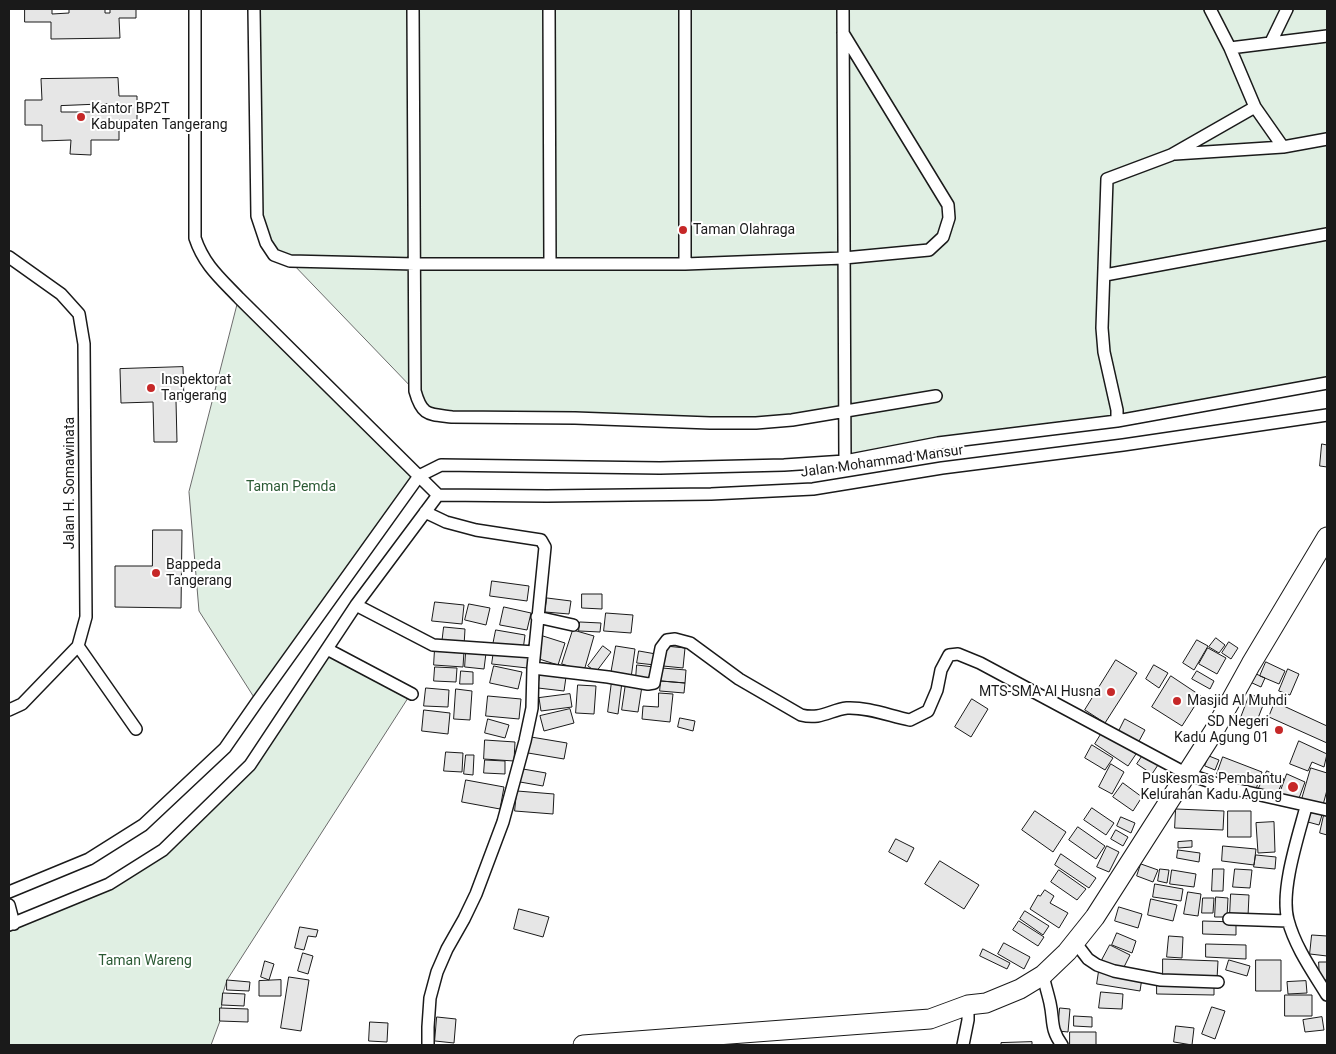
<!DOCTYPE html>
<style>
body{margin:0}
#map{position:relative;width:1336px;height:1054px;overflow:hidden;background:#fff;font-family:Roboto,sans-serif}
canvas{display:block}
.frame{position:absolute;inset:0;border:10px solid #1a1a1a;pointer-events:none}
</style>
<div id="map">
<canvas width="1336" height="1054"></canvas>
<div class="frame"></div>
</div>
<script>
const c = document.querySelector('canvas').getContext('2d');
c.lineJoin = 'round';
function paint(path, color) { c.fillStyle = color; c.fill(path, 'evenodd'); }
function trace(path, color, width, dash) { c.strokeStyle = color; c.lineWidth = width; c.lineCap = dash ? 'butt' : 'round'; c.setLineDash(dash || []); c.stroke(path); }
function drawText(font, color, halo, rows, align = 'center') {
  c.font = font + ' Roboto,sans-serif'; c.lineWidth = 4; c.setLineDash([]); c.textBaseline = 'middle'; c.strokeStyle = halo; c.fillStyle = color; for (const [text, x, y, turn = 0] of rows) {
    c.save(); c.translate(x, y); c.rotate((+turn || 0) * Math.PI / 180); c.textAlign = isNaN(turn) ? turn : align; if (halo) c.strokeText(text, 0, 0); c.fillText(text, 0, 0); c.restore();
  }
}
const green = new Path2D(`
 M254 9H1327V385L845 461V412L798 419 429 413 415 391 290 261 274 255 257 216Z
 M239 298 419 476 257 702 199 611 189 492Z
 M324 653 408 698 227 980 223 993 220 1021 211 1045H9V925L109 884 163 850 250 765Z`);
paint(green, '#e0efe3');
trace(green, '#6a6a6a', 1);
const building = new Path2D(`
 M25 9H52V14L69 13V9H105V13H110V9H136V18H119L120 38 51 39V22H25Z
 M118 78 119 96H137V121L119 120V140H91V155L70 154 71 140 42 141V125H25V100H42L41 79ZM110 104V112H61V106Z
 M183 367 184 401H176L177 442H154L153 402 121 403 120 369Z
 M1322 444 1327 445V467L1320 466Z
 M153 530H182L181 608 115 607V566H152Z
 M492 581 529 586 527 601 490 596Z
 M582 594H602V609L582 608Z
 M547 598 571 601 569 614 545 612Z
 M435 602 464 605 462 624 432 621Z
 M469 604 490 608 486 625 465 620Z
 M504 607 531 613 527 630 500 625Z
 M606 613 633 615 631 633 604 631Z
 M580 622 601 623 600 632 579 631Z
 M444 627 465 629 464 646 442 644Z
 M496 630 525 635 523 650 493 645Z
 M573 630 594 636 584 671 562 664Z
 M543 636 565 643 558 665 536 658Z
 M1216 638 1225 645 1219 653 1209 647Z
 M1197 640 1208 646 1194 670 1183 663Z
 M1229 642 1238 648 1231 659 1222 653Z
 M603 646 611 652 596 672 588 666Z
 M616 646 635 649 631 678 611 674Z
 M666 646 685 648 683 668 663 666Z
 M435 648 464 651 463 667 434 665Z
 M1208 648 1226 658 1217 674 1199 664Z
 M494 650 529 655 527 668 492 664Z
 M639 651 656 654 655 665 637 663Z
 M466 652 486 653 484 669 465 667Z
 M1116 660 1137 673 1105 723 1085 710Z
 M1266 662 1285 671 1279 684 1260 676Z
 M637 665 654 667 652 681 636 678Z
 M1154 665 1168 673 1159 688 1146 679Z
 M494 666 522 672 518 689 490 683Z
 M435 667 457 668 456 682 434 681Z
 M662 668 686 670 685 683 661 681Z
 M1288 669 1299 674 1290 695 1279 691Z
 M461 671 473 672V684H460Z
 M1197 671 1214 681 1210 689 1192 679Z
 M1254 673 1265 678 1261 687 1250 682Z
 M540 674 566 677 564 691 538 688Z
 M1171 676 1201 696 1182 726 1152 707Z
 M612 681 622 682 618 714 608 712Z
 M661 681 685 683 684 693 660 691Z
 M626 683 642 686 638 712 622 710Z
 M578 685 596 686 594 714 576 713Z
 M426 688 449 690 448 707 424 706Z
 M456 689 472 691 470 720 454 719Z
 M659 693 673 694 670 722 642 719 643 706 658 707Z
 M570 694 572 707 541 711 539 698Z
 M1250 694 1265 700 1255 726 1240 720Z
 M488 696 521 699 519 719 486 716Z
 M972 699 988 709 971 737 955 727Z
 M1275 702 1327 726V743L1269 717Z
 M570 709 574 723 544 731 540 716Z
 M424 710 450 713 448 734 422 731Z
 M680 718 695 721 693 731 678 727Z
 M488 719 509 725 505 738 485 733Z
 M1125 719 1145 730 1138 743 1118 733Z
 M1103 731 1136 754 1128 766 1095 744Z
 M531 737 567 743 564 759 528 753Z
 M485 740 515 742 514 761 484 759Z
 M1299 741 1327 754 1324 767 1312 762 1308 771 1290 764Z
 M1092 745 1113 758 1105 770 1085 758Z
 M446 752 463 753 462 772 444 771Z
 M1145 752 1160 762 1152 774 1137 764Z
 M466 755H474L473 775 464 774Z
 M1209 756 1219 760 1215 770 1205 766Z
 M1223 757 1262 772 1256 789 1217 774Z
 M485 760 505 761V774L484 773Z
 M1111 764 1124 772 1112 794 1099 787Z
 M1311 768 1327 773V790L1323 805 1302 799Z
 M523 769 546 773 543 786 520 782Z
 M1267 771 1284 779 1275 798 1258 790Z
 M1287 774 1305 782 1298 801 1280 793Z
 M466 780 504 787 500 809 462 802Z
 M1123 783 1142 797 1133 811 1113 797Z
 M517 791 554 794 553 814 515 811Z
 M1092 808 1114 823 1106 835 1084 820Z
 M1176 809 1224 811 1223 830 1175 828Z
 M1035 811 1066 832 1053 852 1022 830Z
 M1228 811H1251V837H1228Z
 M1310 812 1322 815 1319 825 1308 822Z
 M1324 815 1327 816V835L1320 833Z
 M1121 817 1135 823 1131 833 1117 826Z
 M1274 822 1275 852 1258 853 1256 823Z
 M1078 827 1105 846 1096 859 1069 840Z
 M1116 830 1128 837 1123 846 1111 839Z
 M896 839 914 848 907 862 889 852Z
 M1192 841V847L1178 848V842Z
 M1107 846 1119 852 1109 872 1097 867Z
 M1223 846 1256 849 1254 865 1222 861Z
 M1178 850 1200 853 1199 862 1177 858Z
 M1061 854 1096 878 1089 888 1055 865Z
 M1256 855 1276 857 1275 869 1254 867Z
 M940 861 979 885 964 909 925 884Z
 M1141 864 1158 870 1153 882 1137 876Z
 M1160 869 1169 870 1167 883 1158 881Z
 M1213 869H1224L1223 891H1212Z
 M1235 869 1252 870 1250 888 1233 887Z
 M1059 870 1086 889 1077 900 1051 882Z
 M1172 870 1196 874 1194 887 1170 884Z
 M1155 884 1183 889 1181 901 1153 897Z
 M1045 890 1054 896 1050 903 1068 913 1059 928 1030 909 1038 895 1040 896Z
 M1188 892 1201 894 1198 916 1184 914Z
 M1231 894 1249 895 1248 916 1230 915Z
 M1216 897 1228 898 1227 917H1215Z
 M1203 898H1214L1213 913H1202Z
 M1151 899 1177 905 1173 921 1148 915Z
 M1119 907 1142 914 1138 928 1115 921Z
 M519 909 549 917 543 937 514 929Z
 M1025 911 1049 926 1043 935 1020 919Z
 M1019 921 1044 937 1038 946 1013 930Z
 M1203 921 1236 922V935L1203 934Z
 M300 927 318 930 316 937 308 936 304 950 295 948Z
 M1117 933 1136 941 1132 953 1112 945Z
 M1312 935 1327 936V956L1310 954Z
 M1169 936 1183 937 1182 958 1167 957Z
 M1004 943 1030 957 1024 969 998 954Z
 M1206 944 1246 945V959L1206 957Z
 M1110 945 1130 955 1122 971 1102 960Z
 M983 949 1010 963 1007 969 980 956Z
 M303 953 313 956 308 974 298 971Z
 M1163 959 1218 961 1217 979 1163 977Z
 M1229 960 1250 966 1247 976 1226 970Z
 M1256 960H1281V991H1256Z
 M265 961 274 964 269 980 261 977Z
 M1319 962H1327V980H1320Z
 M1099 971 1142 978 1140 991 1097 984Z
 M289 977 309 980 301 1031 281 1028Z
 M227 980 250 982 249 991 227 990Z
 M281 980V996H259V981Z
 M1306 981 1307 993 1288 994 1287 982Z
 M1157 983 1214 984V995L1157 994Z
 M1101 992 1123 994 1122 1009 1099 1008Z
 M223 993 245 994 244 1006 222 1005Z
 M1285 995H1312V1016H1285Z
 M1212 1007 1225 1011 1215 1039 1202 1034Z
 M220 1008 248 1009V1022L220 1021Z
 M1060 1008 1070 1009 1068 1032 1058 1031Z
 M1074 1016 1092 1017V1027L1074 1026Z
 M437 1017 456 1019 454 1043 435 1041Z
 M1322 1017 1324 1030 1305 1032 1303 1020Z
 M370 1022 388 1023 387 1042 369 1041Z
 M1176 1026 1194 1028 1192 1045 1174 1042Z
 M1070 1032H1096V1045H1070Z
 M1032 1042V1045H1001V1043Z`);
paint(building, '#e6e6e6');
trace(building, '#1a1a1a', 1);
const minor = new Path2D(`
 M195 9V238C204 265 220 278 239 298L438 495
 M254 9 257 216 266 243 274 255 290 261 415 264H685L844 258 929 250 943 237 949 218 948 205 843 33
 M413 9 415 391C422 416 428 414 452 417L575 418 710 423H756L792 420 936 396
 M549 9 550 264
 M685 9V264
 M843 9 845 461
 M1210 9 1230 48 1255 107 1283 147
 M1271 42 1287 9
 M1230 48 1327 36
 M1175 154 1283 147 1327 139
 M9 257 61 294 79 314 84 344 86 617 78 646 22 704 9 710
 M1105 275 1327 234
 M1117 421V410L1104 352 1102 328 1107 179 1171 155 1255 107
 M438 495 547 496 711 494 813 489 942 468 1123 445 1327 415
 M425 512 446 522 476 530 541 540 545 547 533 668 532 708 525 741 503 822 476 894 464 919 447 949 437 972 430 998 428 1027V1045
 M356 605 433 645 534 652
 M537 617 573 625
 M78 646 136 729
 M327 649 412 694
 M533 668 608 677 648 684 654 683 661 648 667 640 675 639 690 643 739 679 801 715C821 720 830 710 847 708 868 707 890 716 910 720L928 711 937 690 941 670 949 655 958 654 980 663 1187 774 1229 788 1327 810
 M1306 807C1298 837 1280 891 1288 920 1295 947 1313 972 1327 995
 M9 892 89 859 143 825 225 748 257 702 419 476 441 465 660 468 784 465 845 461 938 443 1117 421 1327 383
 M9 905 14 924
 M1229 919 1288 921
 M9 925 109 884 163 850 250 765 356 605 438 495
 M1075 942 1088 959 1097 965 1114 971 1161 980 1218 982
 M1043 975C1045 985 1048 994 1050 1003 1054 1021 1050 1029 1062 1045
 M963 1045 968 1020V1005`);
const primary = new Path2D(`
 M583 1045 930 1019 968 1005 986 1003 1020 989 1043 975 1067 952 1095 917 1214 731 1251 664 1327 537`);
trace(minor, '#1a1a1a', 14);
trace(primary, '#1a1a1a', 21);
trace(minor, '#fff', 11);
trace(primary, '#fff', 19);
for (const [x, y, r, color] of [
 [81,117,5,"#c62828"],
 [683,230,5,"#c62828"],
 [151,388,5,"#c62828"],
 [156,573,5,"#c62828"],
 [1111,692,5,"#c62828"],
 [1177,701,5,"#c62828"],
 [1279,730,5,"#c62828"],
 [1293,787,6,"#c62828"]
]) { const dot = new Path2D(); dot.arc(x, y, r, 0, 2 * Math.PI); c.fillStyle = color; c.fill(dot); trace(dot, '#fff', 2); }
drawText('14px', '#1a1a1a', '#fff', [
 ["Kantor BP2T",91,109],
 ["Kabupaten Tangerang",91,125],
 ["Taman Olahraga",693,230],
 ["Inspektorat",161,380],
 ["Tangerang",161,396],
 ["Bappeda",166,565],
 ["Tangerang",166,581],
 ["MTS-SMA Al Husna",1101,692,"right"],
 ["Masjid Al Muhdi",1187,701],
 ["SD Negeri",1269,722,"right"],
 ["Kadu Agung 01",1269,738,"right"],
 ["Puskesmas Pembantu",1282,779,"right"],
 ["Kelurahan Kadu Agung",1282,795,"right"]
], 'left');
drawText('14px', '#1a1a1a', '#fff', [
 ["Jalan Mohammad Mansur",882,462,-8],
 ["Jalan H. Somawinata",70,483,-90]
]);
drawText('14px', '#2b5a34', '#fff', [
 ["Taman Pemda",291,487],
 ["Taman Wareng",145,961]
]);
</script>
